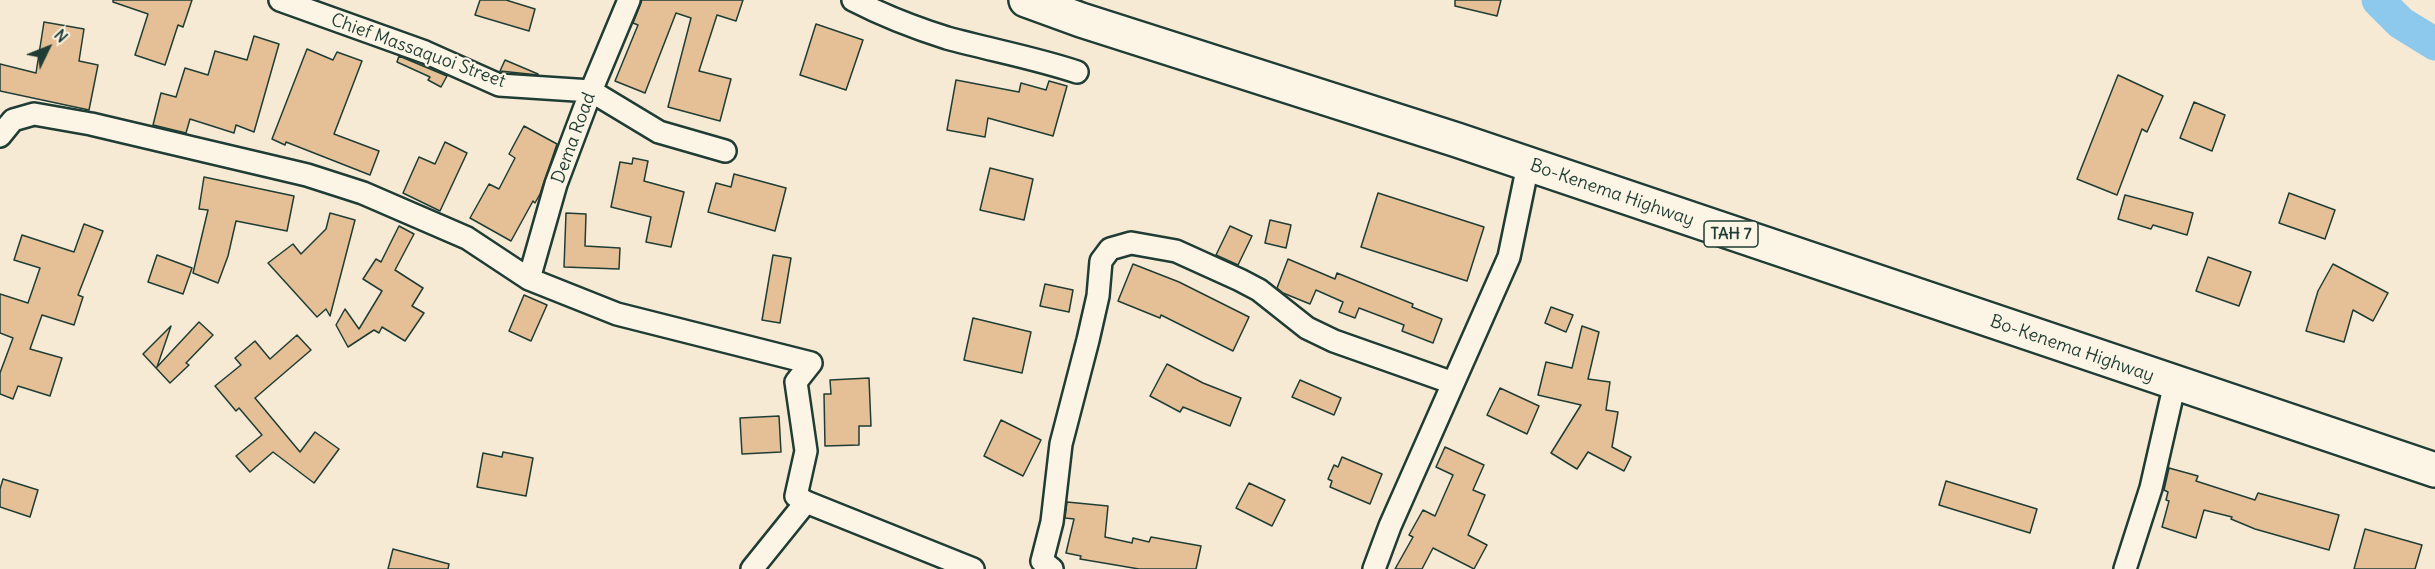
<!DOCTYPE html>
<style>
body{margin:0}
#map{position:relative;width:2435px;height:569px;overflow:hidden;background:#f7ead5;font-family:Delius,sans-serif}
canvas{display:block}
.north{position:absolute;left:18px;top:18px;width:60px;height:60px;-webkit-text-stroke:4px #fcf5e5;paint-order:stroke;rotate:47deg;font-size:16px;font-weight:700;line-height:24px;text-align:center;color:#1f3d34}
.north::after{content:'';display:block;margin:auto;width:21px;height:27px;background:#1f3d34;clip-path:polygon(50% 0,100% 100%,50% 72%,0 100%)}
</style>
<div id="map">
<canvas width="2435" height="569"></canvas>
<div class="north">N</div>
</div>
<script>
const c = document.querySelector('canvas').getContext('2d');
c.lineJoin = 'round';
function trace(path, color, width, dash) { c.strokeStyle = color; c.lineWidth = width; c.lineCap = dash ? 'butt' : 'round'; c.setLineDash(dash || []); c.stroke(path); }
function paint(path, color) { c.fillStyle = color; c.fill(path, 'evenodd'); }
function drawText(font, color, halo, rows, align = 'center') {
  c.font = font + ' Delius,sans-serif'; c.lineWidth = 4.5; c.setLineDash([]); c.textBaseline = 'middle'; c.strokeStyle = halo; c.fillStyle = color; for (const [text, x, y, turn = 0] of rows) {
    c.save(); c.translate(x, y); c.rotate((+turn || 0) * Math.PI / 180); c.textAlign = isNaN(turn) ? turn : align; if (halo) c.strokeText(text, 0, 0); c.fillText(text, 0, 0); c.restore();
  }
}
trace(new Path2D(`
 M2378 0 2401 23 2435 44`), '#8dc9ed', 33);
const building = new Path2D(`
 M113 0H192L183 27 178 25 165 65 135 55 148 14 113 2Z
 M480 0H506L535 9 529 31 475 15Z
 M642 0H743L736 21 717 15 699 71 731 79 720 121 668 107 691 18 676 13 645 93 615 81 638 25 633 23Z
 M1455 0H1501L1497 16 1455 6Z
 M44 22 84 29 79 61 98 65 89 110 0 91V64L36 73Z
 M816 24 863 40 846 90 800 75Z
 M254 36 279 44 254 132 236 125 234 133 190 119 186 133 153 125 161 93 176 97 185 68 208 75 215 51 247 60Z
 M307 49 333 60 337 52 362 61 334 134 379 151 370 175 286 142 285 145 272 139Z
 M399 56 447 76 441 87 428 80 430 77 397 62Z
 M505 60 538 74V75L500 71Z
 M2118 75 2163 96 2147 132 2142 129 2117 195 2077 179Z
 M956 80 1019 92 1021 83 1046 90 1049 81 1067 86 1053 136 988 118 985 137 947 130Z
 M2194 102 2225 115 2212 151 2180 138Z
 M524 126 557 144 540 194 535 203 533 201 511 241 470 218 489 184 499 189 515 158 509 154Z
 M445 142 467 153 440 211 403 193 419 157 435 164Z
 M633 158 648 161 644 181 684 192 671 247 646 242 651 217 611 207 620 162 632 164Z
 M990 168 1033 179 1024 220 980 210Z
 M734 174 786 188 775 231 708 212 716 183 731 187Z
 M204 177 294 196 287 231 236 221 228 256 218 283 193 273 208 210 199 209Z
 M1378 193 1484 227 1467 281 1361 247Z
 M2289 193 2335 210 2325 239 2279 223Z
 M2125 195 2193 213 2187 235 2153 225 2151 229 2118 219Z
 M330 213 355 220 330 316 326 309 317 317 268 263 293 244 301 254 326 229Z
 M566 213 586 214 585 246 620 248 619 269 564 267Z
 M1270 220 1291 225 1286 248 1265 243Z
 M84 224 103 231 78 295 83 297 74 325 42 315 30 349 62 358 50 396 18 386 13 399 0 394V373L13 338 0 333V294L28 303 40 268 14 260 22 235 74 252Z
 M399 226 414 234 395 270 423 288 412 306 424 313 405 341 382 327 379 333 374 330 348 347 336 325 345 309 359 329 382 291 363 279 376 259 381 262Z
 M1230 226 1252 236 1238 265 1216 255Z
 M157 255 192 268 183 294 148 282Z
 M773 255 791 258 780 323 762 320Z
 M2208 257 2251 272 2239 306 2196 291Z
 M1288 259 1335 279 1337 273 1413 304 1412 307 1442 319 1433 343 1402 331 1404 325 1359 308 1355 318 1339 312 1343 302 1316 290 1310 304 1283 293 1277 288Z
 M1133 264 1179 282 1249 317 1233 351 1161 315 1160 318 1118 301Z
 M2333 264 2388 293 2373 321 2353 310 2344 342 2306 331 2318 291Z
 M1045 284 1073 290 1069 312 1040 306Z
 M524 295 547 305 531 341 509 331Z
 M1551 307 1573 315 1566 332 1545 323Z
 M973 318 1031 332 1022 373 964 360Z
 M199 322 213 335 186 363 189 365 170 383 143 354 171 326 157 367Z
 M1582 326 1599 332 1588 379 1610 382 1606 410 1618 412 1612 447 1631 457 1624 471 1588 452 1577 469 1551 453 1581 405 1538 395 1546 362 1572 368Z
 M297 335 311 350 255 398 300 452 315 432 339 449 314 483 273 452 250 472 236 456 262 435 239 408 236 411 215 386 241 365 235 358 255 341 270 359Z
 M1167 364 1203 383 1241 398 1230 426 1183 407 1180 412 1150 396Z
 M869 378 871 426H859V445L825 446 824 394H831L830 380Z
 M1300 380 1341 398 1334 415 1292 397Z
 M1500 388 1539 406 1527 434 1487 415Z
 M779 416 781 452 742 454 740 418Z
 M1001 420 1041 440 1023 476 984 456Z
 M1445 447 1484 465 1473 490 1485 495 1468 535 1487 545 1474 569 1433 548 1422 569H1395L1413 537 1409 535 1423 510 1435 516 1453 475 1436 467Z
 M503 452 533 458 526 496 477 487 483 453 502 457Z
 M1342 457 1382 474 1370 504 1330 487 1332 481 1328 479 1334 465 1338 467Z
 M2169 468 2198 476 2196 481 2255 500 2258 493 2339 515 2329 550 2255 529 2231 519 2232 517 2204 510 2196 538 2162 527 2169 501 2166 500 2168 492 2164 490Z
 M3 479 38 490 30 517 0 507V489Z
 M1946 481 2037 509 2030 533 1939 505Z
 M1249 483 1285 500 1272 526 1236 508Z
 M1067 502 1108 506 1105 537 1132 543 1133 538 1149 542 1151 537 1201 546 1196 569H1139L1080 559 1081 556 1066 553 1074 519 1065 518Z
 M2365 529 2422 545 2415 569H2354Z
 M393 549 449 564 448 569H388Z`);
paint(building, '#e5c096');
trace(building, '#1f3d34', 1.5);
const minor = new Path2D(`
 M280 0 425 52 499 85 591 91 659 132 725 151
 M853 0C882 15 915 28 947 38 991 50 1035 58 1077 72
 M0 136 13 120 34 114 91 124 307 175 363 193 467 238 529 279 617 314 811 363 796 382 806 451 796 496 806 502 752 569
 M529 279 556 184 591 91 629 0
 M806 502 973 569
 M1052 569 1042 561 1052 522 1061 444 1088 340 1098 296 1101 261 1110 249 1131 243 1176 251 1240 280 1259 290 1307 328 1334 341 1453 383
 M1374 569 1390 526 1509 257 1528 165
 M2125 569 2151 488 2175 383`);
const trunk = new Path2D(`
 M1026 0 1081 20 1457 140 2435 470`);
trace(minor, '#1f3d34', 26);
trace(trunk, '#1f3d34', 38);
trace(minor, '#fcf5e5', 21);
trace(trunk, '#fcf5e5', 33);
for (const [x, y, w] of [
 [1731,234,54]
]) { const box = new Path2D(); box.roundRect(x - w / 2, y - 13, w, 26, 4.5); c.fillStyle = '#fcf5e5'; c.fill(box); trace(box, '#1f3d34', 1.5); }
drawText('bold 16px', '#1f3d34', null, [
 ["TAH 7",1731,234]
]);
drawText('18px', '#1f3d34', '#fcf5e5', [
 ["Chief Massaquoi Street",418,51,20],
 ["Dema Road",574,138,-70],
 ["Bo-Kenema Highway",1612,193,19],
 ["Bo-Kenema Highway",2072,349,19]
]);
</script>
